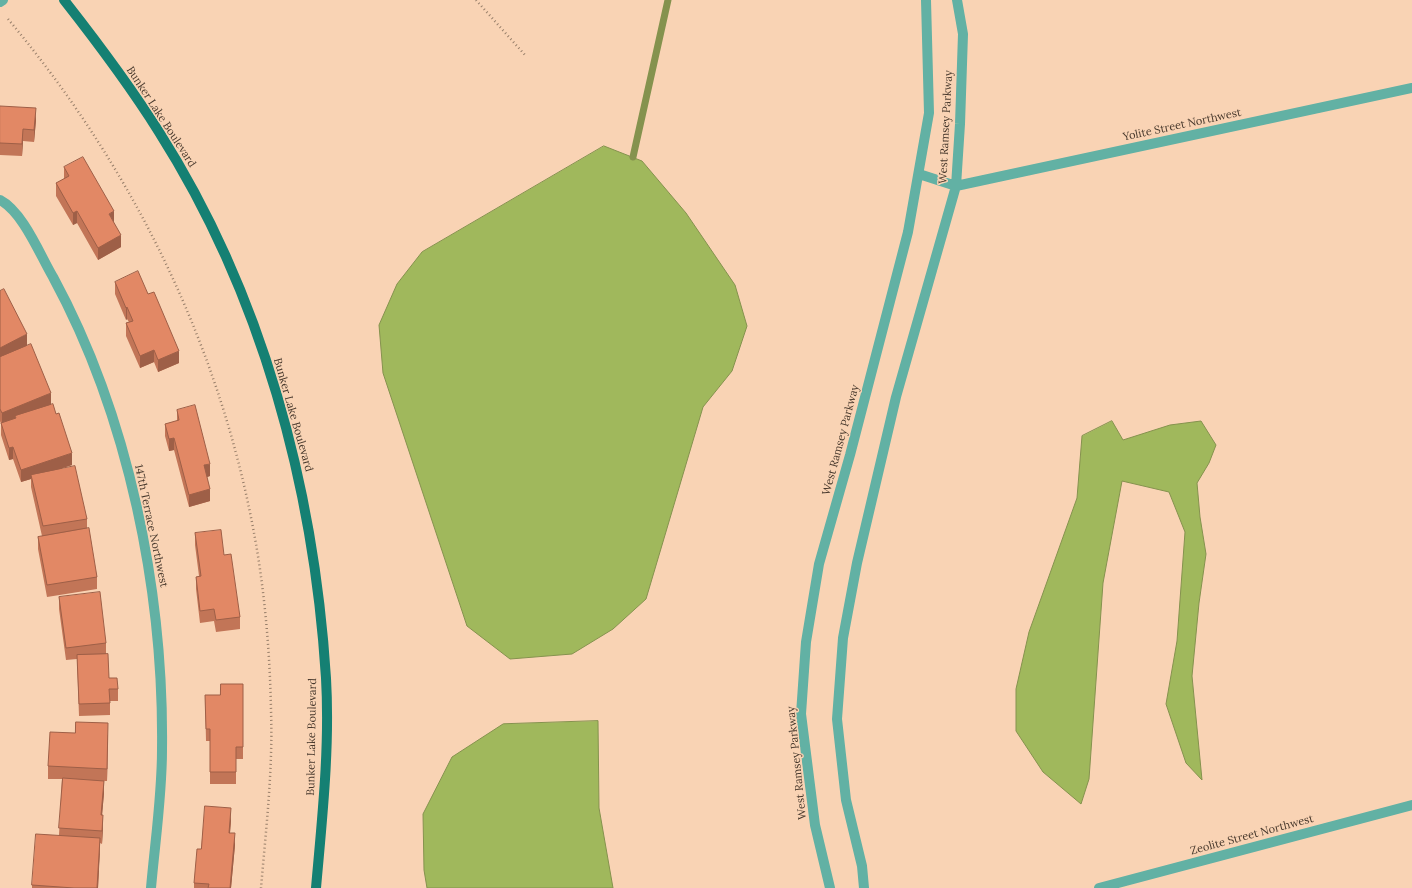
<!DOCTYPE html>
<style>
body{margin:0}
canvas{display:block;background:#f9d3b4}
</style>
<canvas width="1412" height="888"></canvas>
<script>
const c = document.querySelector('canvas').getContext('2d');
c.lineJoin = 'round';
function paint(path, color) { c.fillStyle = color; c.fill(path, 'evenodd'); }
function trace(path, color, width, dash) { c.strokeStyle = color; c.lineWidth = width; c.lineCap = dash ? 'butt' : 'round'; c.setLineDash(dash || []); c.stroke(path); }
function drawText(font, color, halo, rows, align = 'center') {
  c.font = font + ' Lora,serif'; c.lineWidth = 3; c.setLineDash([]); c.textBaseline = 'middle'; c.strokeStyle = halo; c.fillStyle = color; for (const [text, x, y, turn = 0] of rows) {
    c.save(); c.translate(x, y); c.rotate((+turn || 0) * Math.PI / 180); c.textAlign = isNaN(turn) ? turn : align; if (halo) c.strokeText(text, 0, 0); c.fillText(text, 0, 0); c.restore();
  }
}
const water = new Path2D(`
 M604 146 642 161 686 213 735 285 747 326 732 371 703 407 646 599 613 629 572 654 510 659 467 626 383 373 379 325 397 284 422 252Z
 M1112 421 1123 440 1170 425 1201 421 1216 445 1209 463 1197 483 1200 517 1206 554 1199 603 1192 676 1202 780 1186 763 1166 704 1177 641 1185 532 1169 492 1122 481 1103 583 1089 779 1081 804 1043 772 1016 731V689L1029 632 1077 498 1082 436Z
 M598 721 599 808 613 888H427L424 870 423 814 452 757 503 724Z`);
paint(water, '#a0b85c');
trace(water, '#85924e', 1);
trace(new Path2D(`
 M633 157 668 0`), '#85924e', 7);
trace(new Path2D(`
 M476 0 525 55
 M8 19C137 173 226 358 258 556 266 607 270 659 271 710 273 770 266 829 261 888`), '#987f6a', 2.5, [1, 3]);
trace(new Path2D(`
 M0 2 3 0
 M919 174 956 186 1412 88
 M0 200C23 212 40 255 53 277 129 417 164 592 162 750 162 796 155 842 151 888
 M830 888 815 825 801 714 806 642 819 564 850 455 908 232 929 113 926 0
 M864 888 862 866 846 800 837 719 843 638 857 563 896 397 956 186 960 124 963 34 957 0
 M1099 888 1412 805`), '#62b1a4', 10);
trace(new Path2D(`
 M64 0C97 42 130 86 159 132 262 294 314 487 326 678 330 748 322 819 316 888`), '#158073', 10);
paint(new Path2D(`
 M0 106 36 120 34 142 23 141 22 156 0 155Z
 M64 167 114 223 121 247 98 260 77 223 73 225 56 196V183L64 179Z
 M115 282 148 294 179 363 158 372 154 362 140 368 126 336V323L129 322 127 319 126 320 115 294Z
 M0 291 27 346 51 404 72 465 62 468 87 519V529L97 577V589L47 597 38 549V537L42 536 31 487V479L21 482 13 459 9 460 1 435V424L0 421Z
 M177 410 210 476 207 477 210 501 189 507 174 450 169 451 165 436V424L177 421Z
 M195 533 224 555 240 617V629L216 632 214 621 200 623 196 589V577L199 576 195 545Z
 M59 597 106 643V654L109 678 118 689V701H110V715L79 716 77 659 66 660 59 609Z
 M243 684V759H236V784H210V741H206L205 695H220Z
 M108 735 107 781H104V793L102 815 103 827 102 844 100 843 98 888H32V885L59 835 62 779H48V766Z
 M231 820 230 833 235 845 231 888H194V883L201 849Z`), '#c27557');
paint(new Path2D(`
 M36 108V120L34 142V130Z
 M23 129V141L22 156V144Z
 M77 211V223L73 225V213Z
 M114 211V223L109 214Z
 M121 235V247L98 260V248Z
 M127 307V319L126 320V308Z
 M27 334V346L0 360V348Z
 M154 350V362L140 368V356Z
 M179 351V363L158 372V360Z
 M51 393V405L15 416V420L2 425V413Z
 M174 438V450L169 451V439Z
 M13 447V459L9 460V448Z
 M72 453V465L32 478 31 475V479L21 482V470Z
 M210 464V476L204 478V465Z
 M210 489V501L189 507V495Z
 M108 723V735L107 781V769Z
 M104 781V793L101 827V815Z
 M231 808V820L229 845V833Z
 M103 815V827L102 844V831Z
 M235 833V845L231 888H230Z
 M100 838V850L98 888H97Z`), '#9e5f47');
const building = new Path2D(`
 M0 106 36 108 34 130 23 129 22 144 0 143Z
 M83 157 114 211 109 214 121 235 98 248 77 211 73 213 56 183 69 176 64 167Z
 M138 271 148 294 154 292 179 351 158 360 154 350 140 356 126 323 133 321 127 307 126 308 115 282Z
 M4 289 27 334 0 348V291Z
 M31 344 51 393 2 413 0 409V357Z
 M53 404 56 414 59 413 72 453 21 470 13 447 9 448 1 423 16 418 15 416Z
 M195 405 210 464 204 465 210 489 189 495 174 438 169 439 165 424 179 420 177 410Z
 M75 466 87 519 43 526 31 475Z
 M89 528 97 577 47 585 38 537Z
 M221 530 224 555 231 554 240 617 216 620 214 609 200 611 196 577 201 576 195 533Z
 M100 592 106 643 66 648 59 597Z
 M108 654 109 678H117L118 689H109L110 703 79 704 77 655Z
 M221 684H243V747H236V772H210V729H206L205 695H220Z
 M76 722 108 723 107 769 48 766 50 732 75 733Z
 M63 778 104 781 101 815H103L102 831 59 828Z
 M205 806 231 808 229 833H235L230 888H208L209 884 194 883 197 849H201Z
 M36 834 100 838 97 888H74L32 885Z`);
paint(building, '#e28865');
trace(building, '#9e5f47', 1);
drawText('11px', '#47382c', '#f9d3b4', [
 ["Bunker Lake Boulevard",161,117,57],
 ["Yolite Street Northwest",1182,125,-12],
 ["West Ramsey Parkway",946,127,-87],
 ["Bunker Lake Boulevard",293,415,74],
 ["West Ramsey Parkway",841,440,-75],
 ["147th Terrace Northwest",151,526,78],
 ["Bunker Lake Boulevard",312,737,-89],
 ["West Ramsey Parkway",797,763,-96],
 ["Zeolite Street Northwest",1252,835,-15]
]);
</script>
